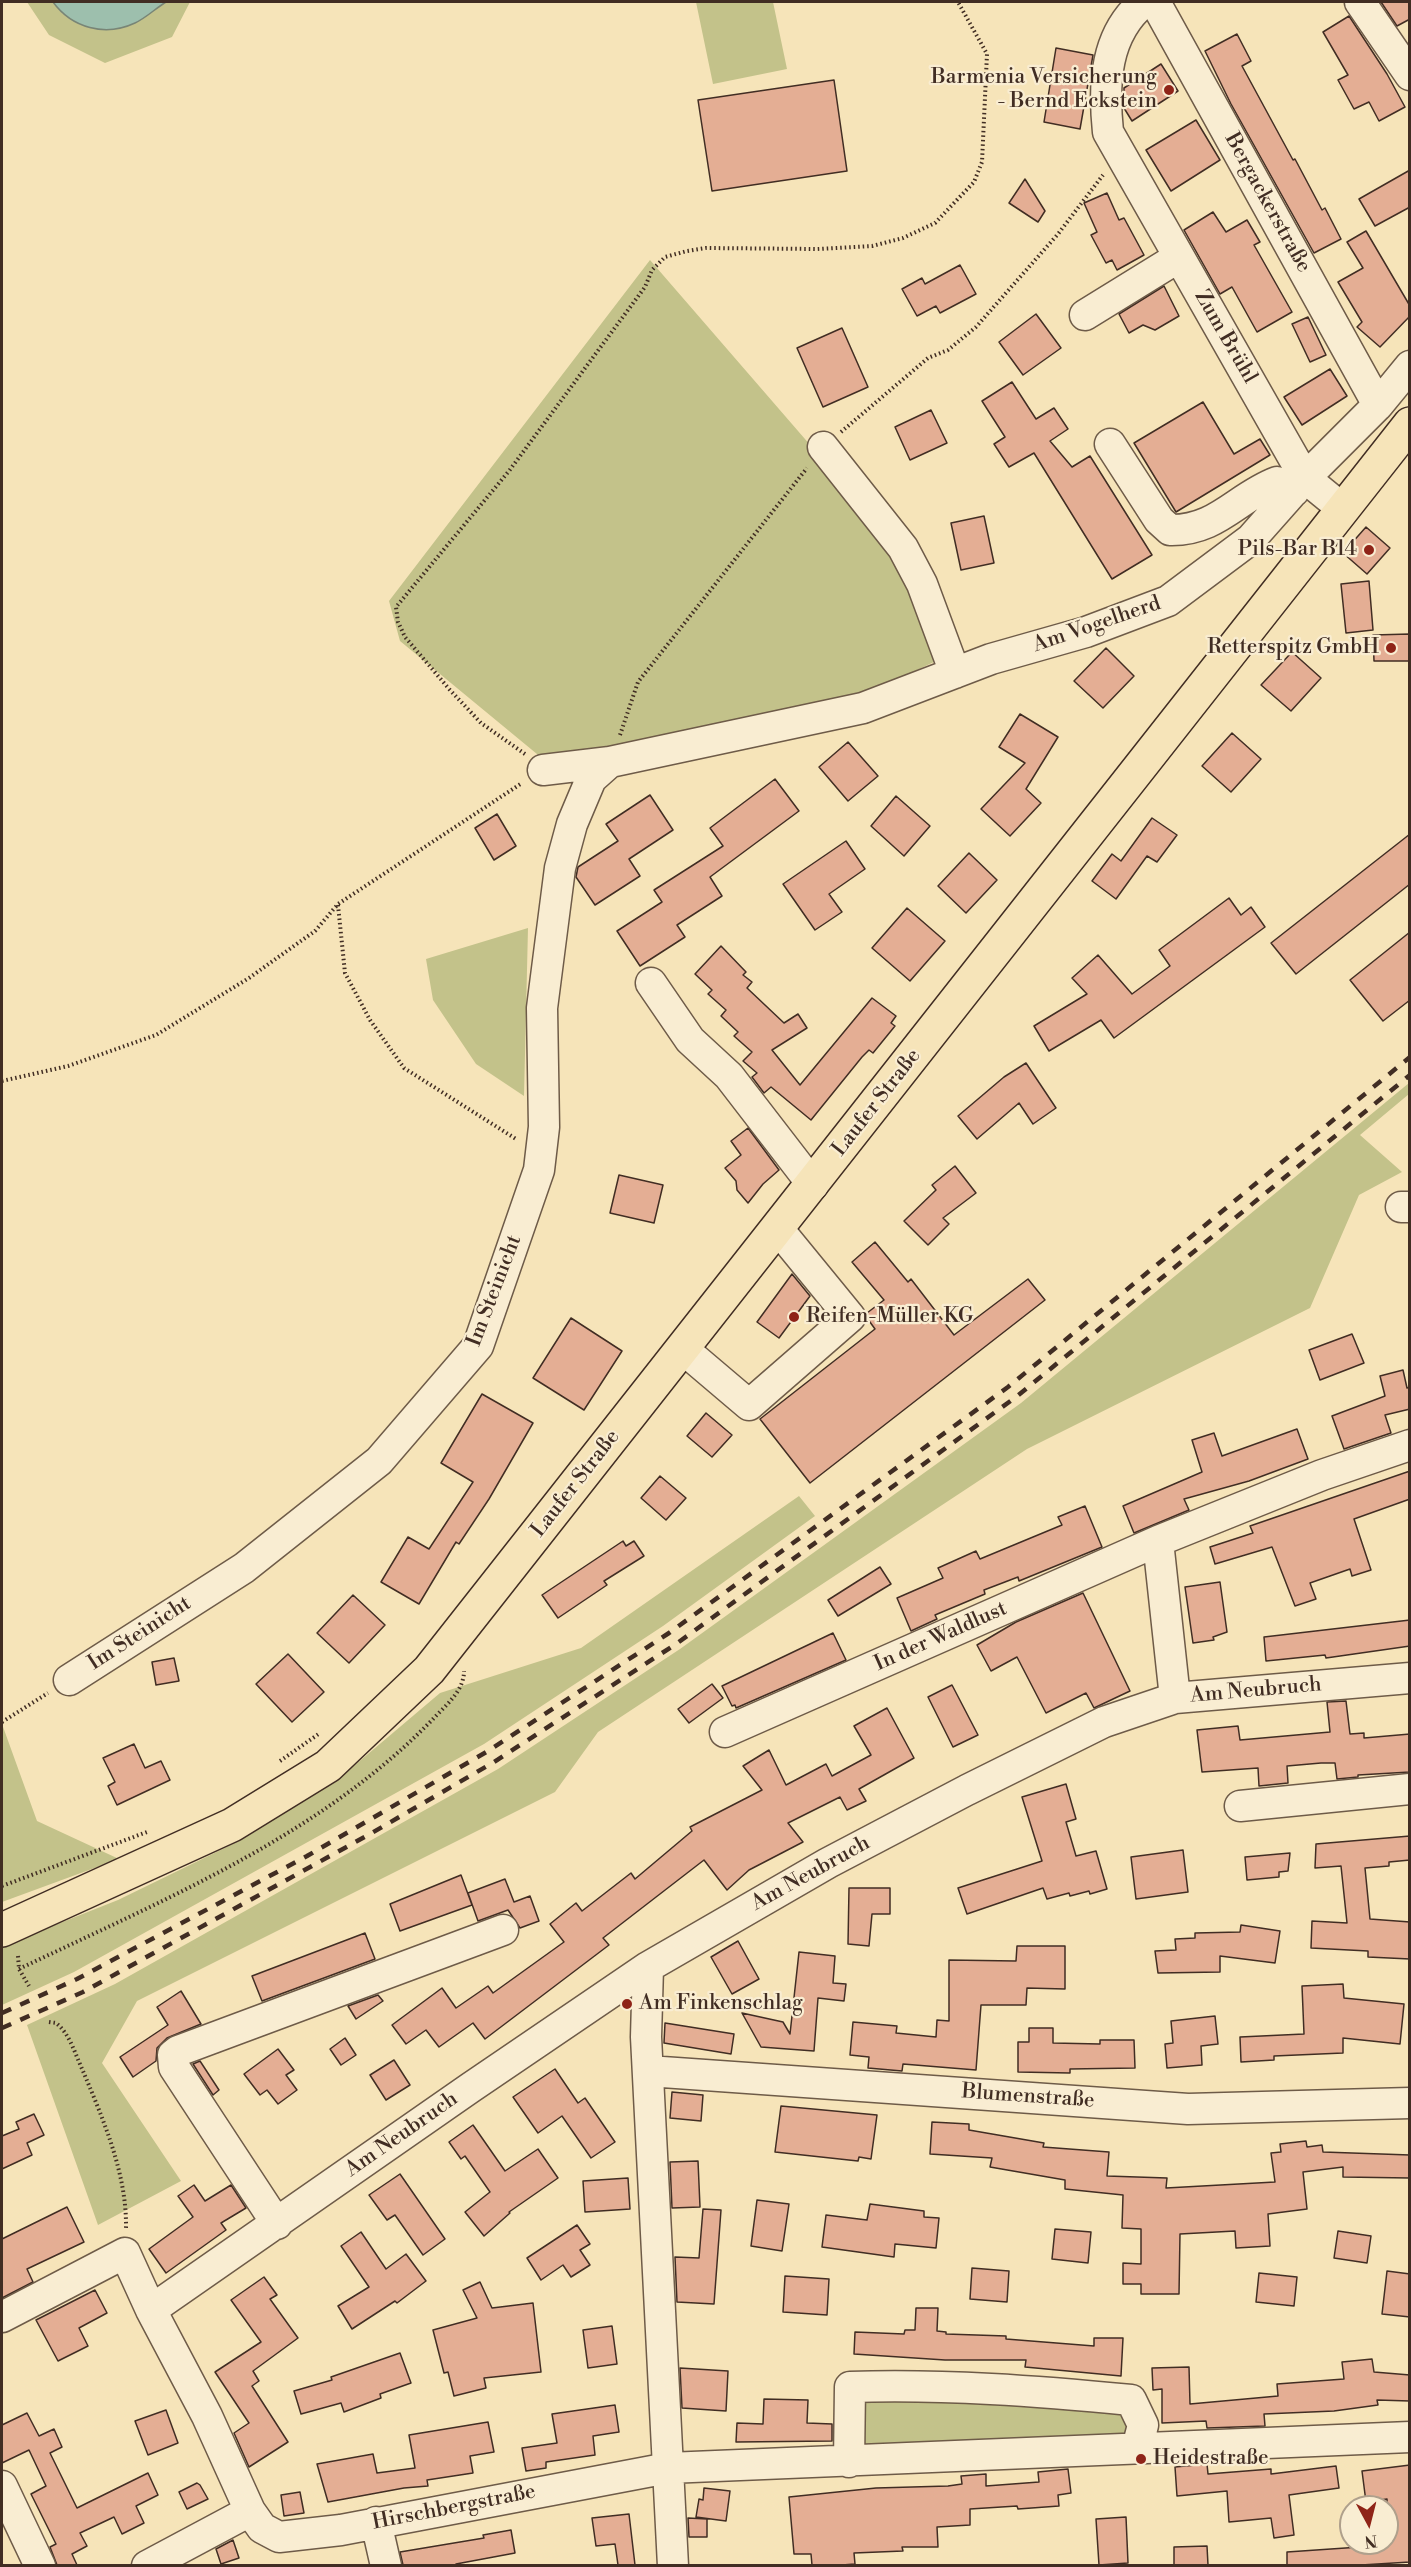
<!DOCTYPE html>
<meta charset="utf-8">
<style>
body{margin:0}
#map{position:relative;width:1411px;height:2567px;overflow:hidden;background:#f6e4b9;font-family:"Libre Bodoni",serif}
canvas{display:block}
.frame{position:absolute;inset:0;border:3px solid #412d23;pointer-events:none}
.north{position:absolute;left:1339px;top:2495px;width:60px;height:60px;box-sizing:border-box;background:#f9edd2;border:2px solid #afa08c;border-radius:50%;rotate:173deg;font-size:16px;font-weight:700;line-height:24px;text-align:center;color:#412d23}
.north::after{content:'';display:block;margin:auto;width:21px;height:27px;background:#8f2418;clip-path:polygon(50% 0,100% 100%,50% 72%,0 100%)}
</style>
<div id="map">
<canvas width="1411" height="2567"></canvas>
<div class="frame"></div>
<div class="north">N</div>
</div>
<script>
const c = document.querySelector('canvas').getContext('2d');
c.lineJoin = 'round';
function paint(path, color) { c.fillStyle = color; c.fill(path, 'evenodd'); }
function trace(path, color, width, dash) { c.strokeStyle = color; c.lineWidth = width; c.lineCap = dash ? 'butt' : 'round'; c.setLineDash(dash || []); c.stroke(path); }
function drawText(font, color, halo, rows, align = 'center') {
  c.font = font + ' "Libre Bodoni",serif'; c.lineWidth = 4.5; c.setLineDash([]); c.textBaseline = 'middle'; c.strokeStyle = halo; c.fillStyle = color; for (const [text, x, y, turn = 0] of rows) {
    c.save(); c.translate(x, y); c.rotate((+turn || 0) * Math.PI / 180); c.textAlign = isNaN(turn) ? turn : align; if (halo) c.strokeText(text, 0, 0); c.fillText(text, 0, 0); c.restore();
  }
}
paint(new Path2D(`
 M27 2H53L63 14 134 23 166 2H190L172 37 105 63 49 35Z
 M696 2H773L787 69 713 84Z
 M650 260 895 543 936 661 860 697 654 747 543 759 400 641 389 601Z
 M528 928 524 1096 476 1064 433 1000 426 959Z
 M1409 1083V1094L1360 1135 1402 1172 1359 1195 1310 1308 1027 1449 598 1732 555 1792 137 2001 102 2063 181 2181 98 2225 27 2025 115 1984 498 1769 680 1649 1021 1403Z
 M799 1496 815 1516 663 1626 484 1744 74 1972 2 2005V1946L118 1900 233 1844 355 1765 440 1693 581 1648Z
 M2 1724 37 1821 119 1859 2 1902Z
 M859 2396 1119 2404 1129 2432 1121 2441 856 2449Z`), '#c3c28a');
const water = new Path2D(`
 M53 2H166C156 8 146 18 135 23 105 37 72 28 53 2Z`);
paint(water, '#9dbfad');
trace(water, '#788576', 1.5);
const building = new Path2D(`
 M1381 2H1410V19L1397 26Z
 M1349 16 1387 74 1405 107 1379 121 1369 102 1354 109 1338 80 1348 75 1323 32Z
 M1237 34 1251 61 1242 66 1293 160 1295 159 1322 210 1325 208 1341 239 1314 253 1231 104 1205 51Z
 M1056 48 1093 55 1080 129 1044 122Z
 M1161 64 1178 91 1132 121 1124 108V88Z
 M834 80 847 171 712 191 698 100Z
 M1196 120 1220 160 1171 191 1146 150Z
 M1410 170V207L1375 226 1359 199Z
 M1025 179 1045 211 1038 222 1009 203Z
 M1107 193 1119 220 1124 218 1144 255 1117 270 1112 260 1106 263 1091 235 1097 232 1084 203Z
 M1213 212 1226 232 1247 220 1260 242 1254 245 1292 312 1257 332 1232 287 1220 294 1184 230Z
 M1366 231 1410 306V316L1380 347 1357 327 1362 322 1338 282 1363 268 1347 242Z
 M960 265 976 294 940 313 936 306 917 316 902 289 922 278 925 284Z
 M1164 286 1179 316 1155 330 1143 325 1129 333 1119 314Z
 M1036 314 1061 348 1023 375 999 342Z
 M1308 317 1326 355 1310 362 1292 324Z
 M842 328 868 387 823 407 797 348Z
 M1330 369 1347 396 1302 425 1284 397Z
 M1012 382 1036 419 1054 408 1068 429 1050 441 1072 467 1090 456 1152 555 1112 579 1034 453 1009 467 994 444 1005 437 982 401Z
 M1203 402 1234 454 1260 439 1270 455 1176 512 1134 443Z
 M931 410 947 443 910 460 895 427Z
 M984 516 994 563 961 570 951 523Z
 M1366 527 1390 548 1367 574 1343 553Z
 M1369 581 1373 630 1346 633 1341 584Z
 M1410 634V661H1374L1373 635Z
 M1106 648 1134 676 1103 708 1074 681Z
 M1292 652 1321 678 1291 711 1261 685Z
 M1020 714 1058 737 1026 789 1041 803 1010 836 981 809 1025 763 999 747Z
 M1232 733 1261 759 1231 792 1202 766Z
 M848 742 878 776 848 801 819 767Z
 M775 779 799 811 710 877 722 896 677 925 685 937 640 966 617 931 662 902 654 890 723 846 710 828Z
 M650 795 673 830 629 859 640 876 595 905 576 877 578 867 618 841 606 824Z
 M896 796 930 826 904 856 871 826Z
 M497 814 516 846 494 860 475 828Z
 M1152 818 1177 835 1157 862 1147 856 1116 899 1092 881 1112 854 1121 861Z
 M1410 834V884L1296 974 1271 943Z
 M846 841 865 869 829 894 842 912 815 930 783 884Z
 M969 853 997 880 966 913 938 886Z
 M1229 898 1241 915 1251 907 1265 927 1114 1038 1101 1020 1049 1051 1034 1026 1087 994 1072 978 1098 955 1132 994 1170 966 1159 950Z
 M907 908 945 941 910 981 872 948Z
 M1410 932V1000L1383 1021 1350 980Z
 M721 946 746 972 743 975 752 982 747 988 784 1023 798 1014 807 1028 772 1050 800 1085 872 998 896 1016 891 1023 895 1026 873 1053 869 1050 862 1057 811 1120 771 1087 764 1093 752 1077 757 1073 743 1061 752 1052 734 1036 738 1032 721 1016 726 1010 708 994 712 990 695 974Z
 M1026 1063 1056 1108 1033 1124 1019 1103 977 1139 958 1116 1004 1077Z
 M748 1128 779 1170 763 1184 748 1203 737 1190 736 1181 725 1168 741 1155 731 1141Z
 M955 1166 976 1193 943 1218 949 1224 928 1245 904 1221 936 1190 932 1185Z
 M619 1175 663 1185 654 1223 610 1213Z
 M875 1242 908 1282 911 1279 954 1335 1028 1279 1045 1300 810 1483 760 1419 875 1329 867 1318V1313L884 1300 852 1262Z
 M792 1274 810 1296 779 1338 757 1322Z
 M571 1318 622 1351 584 1410 533 1378Z
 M1352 1334 1364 1363 1320 1380 1309 1350Z
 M1403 1370 1407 1388 1410 1387V1409L1385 1415 1391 1433 1344 1449 1332 1416 1385 1396 1380 1376Z
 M482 1394 533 1423 489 1499 459 1544 456 1542 419 1604 381 1582 408 1537 429 1549 473 1482 441 1463Z
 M706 1413 732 1435 712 1457 687 1436Z
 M1297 1429 1308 1459 1249 1481 1184 1499 1189 1510 1134 1533 1123 1506 1202 1472 1192 1440 1214 1433 1222 1456Z
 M1410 1471V1499L1354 1519 1371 1570 1352 1576 1350 1569 1310 1583 1316 1599 1295 1606 1272 1547 1215 1564 1210 1547 1253 1533 1250 1526Z
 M660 1476 686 1498 666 1520 641 1498Z
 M1085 1506 1102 1547 1019 1581 1018 1577 984 1590 985 1594 935 1615 937 1619 911 1631 897 1598 943 1578 938 1568 976 1551 980 1559 1062 1525 1058 1517Z
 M623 1541 626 1546 634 1541 644 1556 604 1581 607 1585 558 1618 542 1595Z
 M880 1567 891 1584 838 1616 828 1600Z
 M1220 1582 1227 1632 1213 1637 1214 1640 1193 1643 1185 1587Z
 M1083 1593 1130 1691 1094 1708 1086 1693 1046 1713 1017 1657 991 1671 977 1645 1016 1622Z
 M353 1595 385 1625 349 1663 317 1633Z
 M1410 1620V1646L1326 1658 1325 1655 1266 1661 1264 1637Z
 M833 1633 846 1660 736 1708 735 1705 732 1706 722 1686Z
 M288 1654 324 1692 292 1722 256 1684Z
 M174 1658 179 1681 156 1685 152 1662Z
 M712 1684 723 1698 689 1723 678 1709Z
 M952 1685 978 1735 953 1747 928 1697Z
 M1346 1701 1350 1734 1364 1733V1738L1410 1734V1772L1358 1775V1777L1337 1779 1335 1763H1321L1287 1766 1288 1783 1259 1786 1258 1768 1202 1772 1197 1730 1238 1726 1240 1740 1330 1732 1327 1702Z
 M887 1708 914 1758 859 1789 866 1801 847 1810 840 1797 788 1823 803 1842 749 1870 727 1890 704 1860 603 1938 609 1945 485 2039 473 2023 439 2047 426 2030 406 2044 392 2025 442 1988 456 2008 488 1986 493 1993 564 1942 550 1924 576 1903 582 1911 631 1873 635 1879 692 1831 690 1827 762 1790 743 1766 769 1750 786 1785 826 1764 832 1776 871 1755 854 1726Z
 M134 1744 145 1768 161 1761 170 1780 117 1805 108 1786 115 1782 103 1758Z
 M1066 1784 1076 1819 1066 1822 1076 1856 1096 1851 1107 1889 1090 1894 1089 1891 1070 1896 1069 1893 1047 1899 1043 1888 967 1914 958 1888 1042 1861 1022 1797Z
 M1410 1836V1860L1389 1862V1866L1365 1868 1370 1919 1410 1922V1959L1368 1957V1951L1311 1948 1312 1921 1347 1923 1341 1866 1315 1868 1316 1844Z
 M1183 1850 1188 1892 1136 1899 1131 1857Z
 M1290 1853 1288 1871 1279 1872V1877L1247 1880 1245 1857Z
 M461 1875 472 1905 400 1931 390 1904Z
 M505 1879 514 1902 530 1896 539 1921 520 1928 508 1910 478 1921 468 1893Z
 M849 1888H890V1914H872L869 1946 848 1944Z
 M1241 1925 1280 1931 1275 1963 1220 1956V1972L1158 1973 1155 1951 1176 1950 1175 1939 1195 1938V1933L1240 1932Z
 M365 1933 375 1959 262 2001 252 1976Z
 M738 1941 759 1979 732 1994 711 1957Z
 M1017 1946H1065V1989L1027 1988 1026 2005H981L976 2070 903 2064 902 2071 868 2068 869 2057 850 2055 853 2022 897 2026 896 2033 936 2037 937 2020 949 2021V1960L1016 1961Z
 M799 1952 835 1956 833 1983 846 1984 844 2001 818 1998 814 2051 761 2047 742 2013 783 2022 790 2034Z
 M1343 1984 1344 1998 1404 2004 1400 2044 1343 2038V2053L1274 2056V2060L1241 2062 1240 2037 1304 2034 1302 1986Z
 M181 1991 201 2024 167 2038 157 2048 156 2061 133 2077 120 2057 168 2025 157 2007Z
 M378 1995 383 2001 356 2019 348 2006Z
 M1215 2016 1218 2044 1201 2046 1202 2065 1167 2068 1165 2044 1173 2043 1171 2021Z
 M665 2023 734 2034 731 2054 664 2043Z
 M1029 2028H1053V2043L1100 2044V2040H1134L1135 2068 1070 2069V2073L1018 2072V2042H1029Z
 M345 2038 356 2055 341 2065 330 2049Z
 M278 2049 294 2070 286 2075 297 2090 278 2104 267 2090 260 2095 244 2074Z
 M394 2060 410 2085 386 2100 370 2075Z
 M200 2061 219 2090 213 2095 193 2064Z
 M555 2069 578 2103 585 2098 615 2142 591 2158 562 2116 538 2133 513 2097Z
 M672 2092 703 2095 701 2121 670 2118Z
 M781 2106 877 2115 871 2159 859 2157 858 2161 775 2152Z
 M34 2114 44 2135 27 2143 32 2155 2 2169V2136L19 2129 16 2122Z
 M932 2122 969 2124V2130L1044 2143 1043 2147 1109 2152 1107 2176 1167 2178 1166 2188 1275 2182 1271 2153 1281 2152 1280 2144 1306 2141 1307 2147 1322 2145 1323 2152 1410 2155V2178L1343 2177V2167L1303 2172 1307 2209 1268 2214 1270 2246 1236 2248 1235 2231 1180 2234 1179 2294H1141V2284H1123V2263L1141 2264V2229L1122 2228 1123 2195 1065 2189V2180L990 2167 992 2158 930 2154Z
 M473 2125 505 2171 538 2149 558 2178 509 2212 510 2213 484 2236 465 2212 490 2192 465 2156 461 2159 449 2142Z
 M698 2161 700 2207 672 2208 670 2162Z
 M400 2174 445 2239 423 2255 395 2215 387 2220 369 2195Z
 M628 2178 630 2209 585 2212 583 2181Z
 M194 2185 205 2201 231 2185 246 2208 221 2223 226 2230 166 2273 149 2249 193 2217 178 2196Z
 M757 2200 789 2204 782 2251 751 2246Z
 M870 2204 924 2211V2217L939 2218 936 2248 895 2244 894 2257 822 2247 826 2215 867 2220Z
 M67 2207 84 2242 27 2269 33 2282 2 2298V2239Z
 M703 2209 721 2210 714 2304 677 2302 675 2257 699 2258Z
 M577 2225 590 2244 580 2250 590 2265 571 2277 563 2265 541 2280 527 2258Z
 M1055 2229 1091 2232 1088 2263 1052 2259Z
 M1338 2231 1371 2236 1367 2263 1334 2258Z
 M361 2232 386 2269 406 2254 426 2281 397 2303 395 2301 352 2329 338 2306 369 2287 341 2246Z
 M972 2268 1009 2271 1007 2302 970 2299Z
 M1387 2271 1410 2274V2317L1382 2314Z
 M1259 2273 1297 2277 1294 2306 1256 2302Z
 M785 2276 829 2279 827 2315 783 2312Z
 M264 2277 277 2295 270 2299 298 2338 253 2371 259 2381 252 2386 288 2442 249 2467 234 2433 249 2423 215 2372 261 2342 231 2300Z
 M480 2282 492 2308 533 2303 541 2372 484 2378 486 2388 454 2396 448 2372 444 2373 433 2330 477 2318 463 2290Z
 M95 2290 107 2313 79 2328 88 2346 58 2361 36 2320Z
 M916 2308H938L937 2331 946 2332V2334L1006 2336V2339L1094 2346V2338H1123L1121 2376 1025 2367 1026 2360H945L854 2354 855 2332 904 2334 905 2330H915Z
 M612 2326 617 2364 588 2368 583 2330Z
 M400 2353 411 2383 380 2394 381 2398 344 2412 341 2403 301 2414 294 2391 332 2380 331 2377Z
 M1372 2359 1374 2372 1410 2375V2401L1377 2400 1378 2405 1334 2411 1264 2414 1265 2426 1207 2428 1206 2421 1162 2423V2389L1153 2390 1152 2368 1189 2367 1190 2404 1278 2396 1277 2384 1344 2379 1342 2362Z
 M680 2368 728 2371 726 2411 682 2408Z
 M764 2399 808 2400 807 2423 832 2424V2441L736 2442 737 2423 763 2424Z
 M615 2405 619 2432 593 2436 595 2455 546 2462V2468L526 2471 522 2448 557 2443 552 2414Z
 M166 2410 178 2443 148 2455 135 2421Z
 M27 2413 39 2436 54 2429 62 2447 50 2453 77 2508 148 2473 158 2495 136 2506 144 2523 122 2534 114 2517 80 2533 87 2546 72 2554 77 2565H57L50 2547 56 2544 31 2494 46 2486 29 2450 2 2463V2425Z
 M488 2422 494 2452 470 2456 473 2473 427 2480 428 2486 404 2488 328 2502 317 2464 373 2454 377 2473 415 2468 409 2435Z
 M1207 2464 1208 2474 1271 2469V2474L1336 2466 1339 2488 1289 2495 1294 2535 1274 2538 1271 2518 1229 2522 1227 2491 1177 2496 1175 2467Z
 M1410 2465V2562L1361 2565H1287V2552L1360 2547 1359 2543H1387V2499L1366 2502 1362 2471Z
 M1068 2469 1071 2493 1058 2495 1059 2506 1018 2509 1017 2506 970 2509V2525L937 2527 938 2547H902L903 2551 854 2553 855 2564 842 2565H812L811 2554H794L789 2497 876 2488 948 2486 962 2484 961 2476 986 2474V2486L1039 2482 1038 2472Z
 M197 2483 200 2485 208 2499 187 2509 179 2492Z
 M704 2488 730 2491 726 2521 696 2517 699 2499 703 2500Z
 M300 2492 304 2513 284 2516 281 2495Z
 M629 2514 635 2565H618L615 2544 596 2546 592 2518Z
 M1126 2517 1128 2563 1099 2565 1096 2519Z
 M688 2518 707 2519V2537H689Z
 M511 2530 515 2553 456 2564 457 2565H403L400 2552 484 2538 483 2535Z
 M233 2540 239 2558 221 2564 216 2549Z
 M1207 2546 1208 2565H1174V2547Z`);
paint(building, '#e4ae94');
trace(building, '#412d23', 1.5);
const minor = new Path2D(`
 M1144 2C1105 34 1103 84 1108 132L1305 478 1343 509
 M1155 2 1378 405
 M1360 2 1410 75
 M1085 315 1179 257
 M1110 444 1159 520 1170 530C1217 531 1237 497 1277 482L1294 491
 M823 447 903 548 922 584 955 673
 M543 770 610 762 863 708 991 659 1086 632 1168 601 1251 539 1305 478 1378 405 1410 366
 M651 983 690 1040 729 1076 813 1185
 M1401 1207H1410
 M683 1349 749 1405 850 1317 778 1229
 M69 1680 244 1568 379 1461 478 1346 539 1170 544 1127 542 1008 560 868 572 824 591 779 610 762
 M1175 1698 1158 1541 1322 1475 1410 1445
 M725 1732 1158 1541
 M1240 1806 1410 1789
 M648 1967 646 2037 673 2566
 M648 2071 1188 2109 1410 2103
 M277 2224 174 2067 173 2055 178 2051 503 1930
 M151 2310 470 2088 648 1967 828 1863 967 1790 1104 1722 1175 1698 1410 1678
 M2 2317 125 2253 151 2310 207 2416 250 2511 262 2528 279 2537 341 2530 668 2468 1410 2437
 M849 2462 850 2387C944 2384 1038 2391 1131 2400L1143 2425 1137 2448
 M2 2486 40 2566
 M376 2522 386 2566
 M147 2566 250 2511`);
const major = new Path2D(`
 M2 1930 232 1825 328 1766 429 1670 1410 424`);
trace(minor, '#6e5b48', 33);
trace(major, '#412d23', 36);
trace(new Path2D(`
 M841 432 928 358 948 350 976 327 1058 234 1103 175
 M620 735 638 682 807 468
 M525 754 481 723 450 690 405 637 398 622 396 607 509 471 645 287 652 270 665 257 687 251 706 248 817 249 872 246 903 238 935 223 974 182 982 162 987 54 958 2
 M338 905 345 973 370 1020 404 1068 516 1139
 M2 1081 68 1066 156 1035 249 978 277 958 315 931 338 904 522 783
 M2 1722 48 1693
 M280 1761 320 1733
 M2 1886 147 1832
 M18 1956 19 1969 29 1986
 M19 1969C163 1900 320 1836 433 1719 446 1705 464 1691 464 1671
 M49 2022 56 2023C70 2034 75 2054 83 2071 103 2119 127 2174 126 2228`), '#412d23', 4, [1.5, 3]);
trace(minor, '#f9edd2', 30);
trace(major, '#f6e4b9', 33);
trace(new Path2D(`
 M2 2013 77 1979 307 1856 488 1751 669 1633 1008 1387 1410 1057
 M2 2028 83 1992 370 1834 494 1762 676 1644 1016 1397 1410 1075`), '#412d23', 4.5, [10, 10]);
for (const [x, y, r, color] of [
 [1169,90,6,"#8f2418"],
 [1369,550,6,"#8f2418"],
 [1391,648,6,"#8f2418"],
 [794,1317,6,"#8f2418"],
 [627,2004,6,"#8f2418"],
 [1141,2459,6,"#8f2418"]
]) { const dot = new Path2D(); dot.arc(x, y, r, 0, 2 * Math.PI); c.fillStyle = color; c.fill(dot); trace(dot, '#f9edd2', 2); }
drawText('21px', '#412d23', '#f9edd2', [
 ["Barmenia Versicherung",1157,78],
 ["- Bernd Eckstein",1157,102],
 ["Pils-Bar B14",1357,550],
 ["Retterspitz GmbH",1379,648],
 ["Reifen-Müller KG",806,1317,"left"],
 ["Am Finkenschlag",639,2004,"left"],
 ["Heidestraße",1153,2459,"left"]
], 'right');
drawText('21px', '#412d23', '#f9edd2', [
 ["Bergackerstraße",1267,203,61],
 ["Zum Brühl",1225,337,60],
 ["Am Vogelherd",1097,625,-19],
 ["Laufer Straße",877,1103,-52],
 ["Im Steinicht",495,1291,-69],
 ["Laufer Straße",576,1484,-52],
 ["Im Steinicht",140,1634,-33],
 ["In der Waldlust",941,1637,-24],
 ["Am Neubruch",1256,1691,-5],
 ["Am Neubruch",811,1874,-29],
 ["Blumenstraße",1028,2097,4],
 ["Am Neubruch",402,2135,-35],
 ["Hirschbergstraße",454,2508,-11]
]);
</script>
